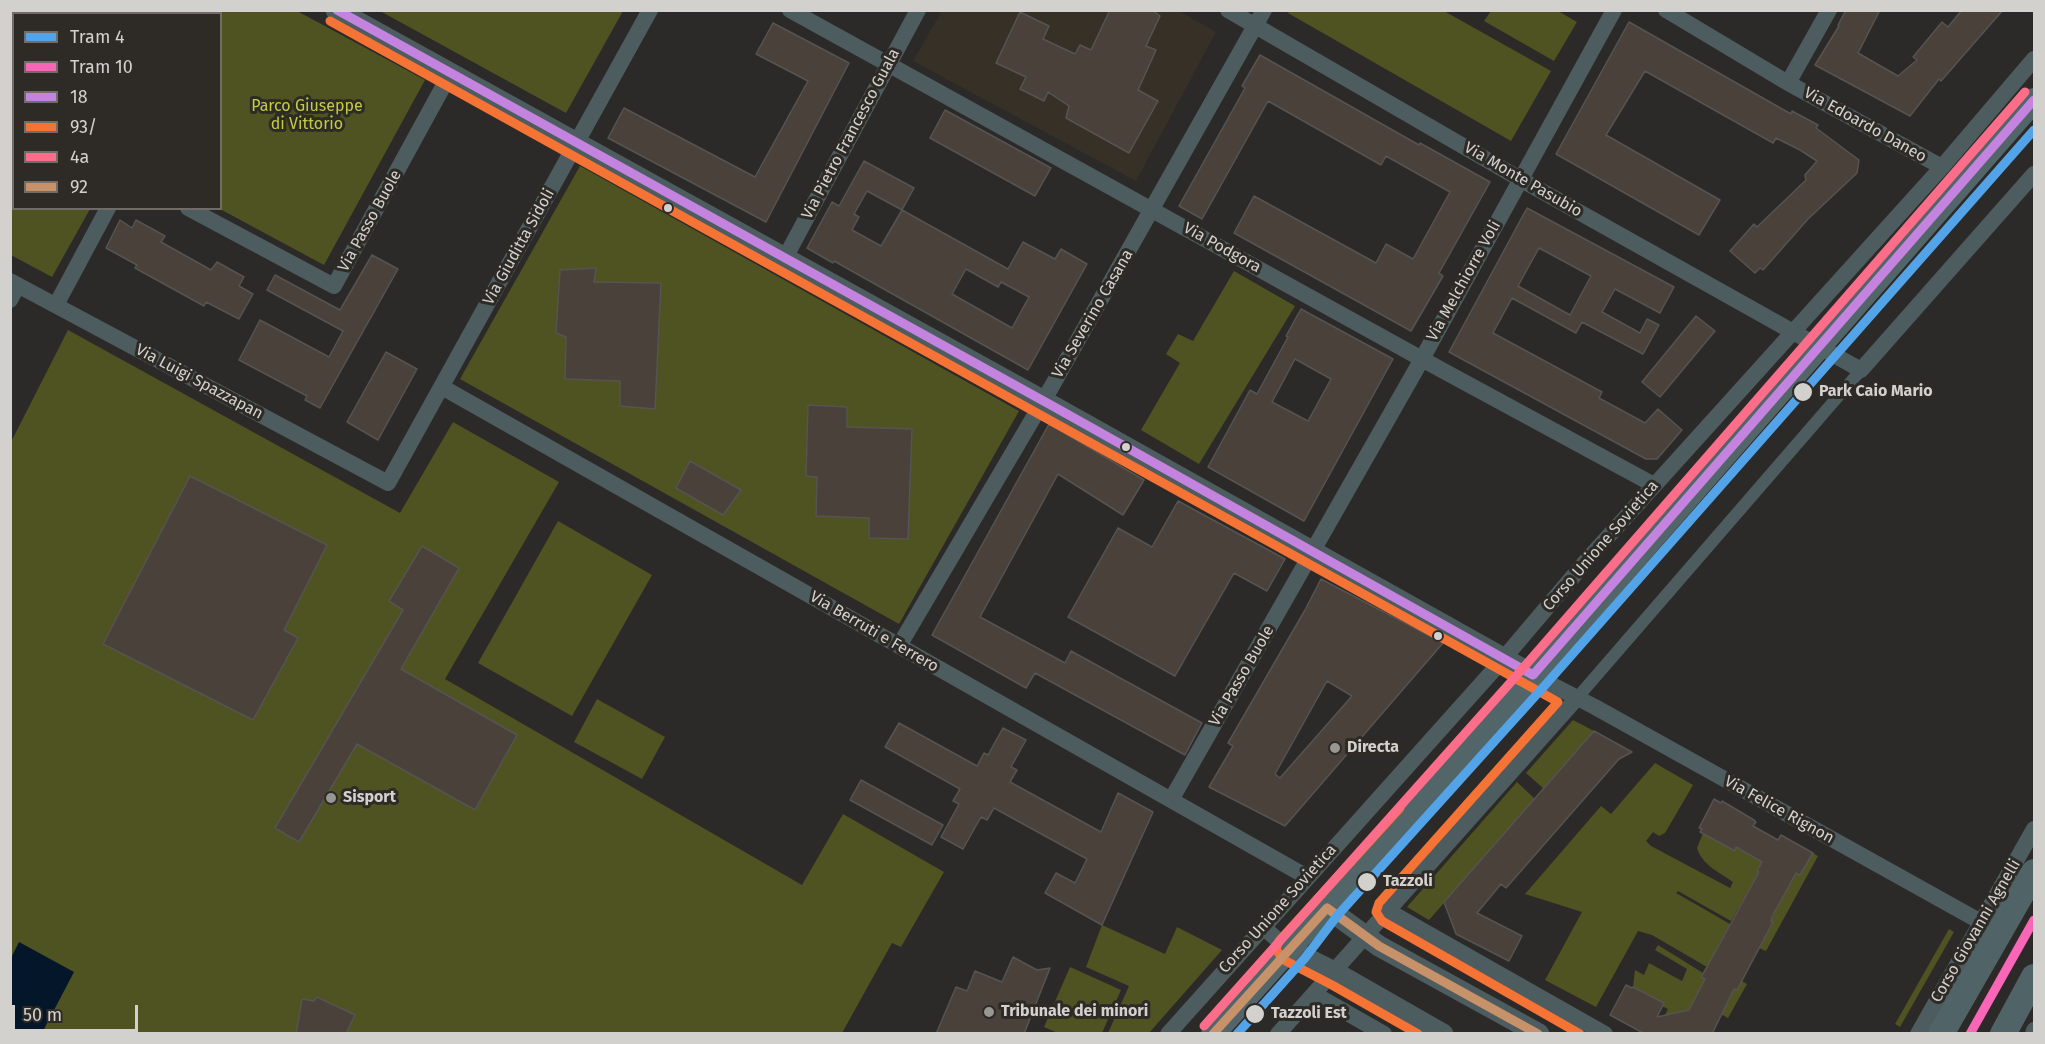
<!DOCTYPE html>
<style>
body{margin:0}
#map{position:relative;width:2045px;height:1044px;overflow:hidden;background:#2c2a28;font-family:"Fira Sans",sans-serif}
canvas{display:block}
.frame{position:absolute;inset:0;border:12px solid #d3d1ce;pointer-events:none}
.legend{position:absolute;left:12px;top:12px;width:210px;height:198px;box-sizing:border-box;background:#2e2b26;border:2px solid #706d69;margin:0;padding:8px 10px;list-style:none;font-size:18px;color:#d3d1ce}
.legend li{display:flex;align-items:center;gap:12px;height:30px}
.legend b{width:30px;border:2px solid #706d69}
.scale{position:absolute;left:12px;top:1005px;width:126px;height:27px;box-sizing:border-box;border:3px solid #d3d1ce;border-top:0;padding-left:8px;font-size:18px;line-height:21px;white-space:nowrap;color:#d3d1ce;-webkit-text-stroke:4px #2e2b26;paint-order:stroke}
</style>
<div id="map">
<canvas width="2045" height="1044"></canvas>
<div class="frame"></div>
<ul class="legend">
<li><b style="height:8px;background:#53a3e8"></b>Tram 4</li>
<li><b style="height:8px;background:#fa66b7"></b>Tram 10</li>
<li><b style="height:8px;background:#c483df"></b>18</li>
<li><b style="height:8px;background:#f57335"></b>93/</li>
<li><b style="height:8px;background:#fb6d88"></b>4a</li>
<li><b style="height:8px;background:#c7916a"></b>92</li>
</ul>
<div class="scale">50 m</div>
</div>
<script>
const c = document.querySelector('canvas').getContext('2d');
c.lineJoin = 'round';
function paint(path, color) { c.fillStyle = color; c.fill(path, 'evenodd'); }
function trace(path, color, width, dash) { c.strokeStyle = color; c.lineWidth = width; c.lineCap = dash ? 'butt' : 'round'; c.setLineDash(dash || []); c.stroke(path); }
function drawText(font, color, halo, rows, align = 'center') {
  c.font = font + ' "Fira Sans",sans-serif'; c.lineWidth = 6; c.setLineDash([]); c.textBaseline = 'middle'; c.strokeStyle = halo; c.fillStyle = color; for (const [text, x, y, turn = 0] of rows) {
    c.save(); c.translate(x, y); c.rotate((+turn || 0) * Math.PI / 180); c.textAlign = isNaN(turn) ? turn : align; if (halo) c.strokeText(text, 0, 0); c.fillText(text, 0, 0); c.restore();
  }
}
paint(new Path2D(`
 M942 11H1179L1216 32 1136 181 913 61Z`), '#363026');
paint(new Path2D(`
 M1290 10 1444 11 1551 71 1511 141 1288 13Z
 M10 11H297L425 80 324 265 220 209V14H14V208L90 209 52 277 11 255Z
 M380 11H623L566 113Z
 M1558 11 1577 22 1554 61 1484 21 1491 11Z
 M580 166 1019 411 899 624 460 379Z
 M1234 271 1295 306 1199 464 1141 430 1180 363 1166 354 1178 334 1193 341Z
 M68 330 400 513 453 422 559 482 445 679 802 885 843 814 944 872 901 947 892 943 842 1033H11V442Z
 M558 521 652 575 572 716 478 663Z
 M597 699 665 737 642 779 574 742Z
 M1573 720 1594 731 1544 789 1526 773Z
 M1655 763 1693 785 1665 833 1659 836 1653 832 1646 841 1651 846 1730 888 1733 882C1719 872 1702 865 1697 848L1703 833 1735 850 1736 847 1762 862 1757 870 1759 872 1731 921 1678 891 1676 893 1730 924 1707 967 1652 935 1638 931 1596 1007 1545 980 1582 912 1525 894 1601 806 1611 814Z
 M1517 782 1535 799 1429 920 1407 907Z
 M1813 853 1818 856 1766 951 1759 948 1773 923 1771 921 1774 915 1759 907 1782 898 1796 873 1800 875Z
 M1102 925 1165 954 1177 927 1222 950 1149 1033H1108L1129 986 1086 967Z
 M1949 929 1954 932 1900 1027 1895 1024Z
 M1658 945 1703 973 1701 977 1731 993 1734 989 1737 990 1742 981 1747 984 1728 1018 1694 1000 1681 1024 1665 1015 1668 1009 1662 1006 1663 1003 1633 987 1635 970 1644 975 1649 963 1682 981 1687 969 1655 950Z
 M1070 967 1121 990 1102 1033H1058L1044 1027Z`), '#4f5321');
paint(new Path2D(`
 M19 942 74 972 42 1033H11V958Z`), '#041629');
const building = new Path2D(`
 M1110 10H1152L1160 16 1146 46 1156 50 1138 90 1158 101 1129 153 1066 118 1069 106 1048 92 1044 101 1020 89 1026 77 996 63 1020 12 1049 26 1043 39 1075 54 1080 45 1091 50Z
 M1846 10H1880L1858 53 1898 76 1917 60 1913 57 1942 22 1948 27 1962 10H2003L1941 81 1939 79 1910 116 1815 65 1839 26 1838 25Z
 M1629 22 1791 114 1792 111 1818 125 1816 128 1859 160 1857 173 1808 219 1763 270 1760 268 1755 273 1730 251 1754 224 1757 227 1806 180 1805 175 1817 161 1800 150 1776 138 1773 143 1645 71 1606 135 1720 200 1699 235 1556 154Z
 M773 23 849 63 766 222 608 138 624 108 755 177 808 81 756 54Z
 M1260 55 1419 145 1420 143 1490 182 1439 273 1443 276 1411 331 1234 233 1254 196 1376 263 1386 244 1413 259 1450 192 1386 156 1381 165 1268 101 1202 219 1179 206 1245 88 1242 86Z
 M945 110 1051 168 1035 196 930 138Z
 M864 161 914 188 902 210 1008 269 1023 242 1055 259 1061 249 1087 264 1028 370 834 261 833 263 807 248 832 202 839 206ZM867 191 902 210 881 246 852 230 859 217 854 214ZM966 269 998 287 1001 282 1029 297 1012 328 952 294Z
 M1527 208 1674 287 1660 313 1615 289 1602 312 1640 333 1647 319 1659 325 1643 354 1582 322 1576 333 1512 298 1493 333 1602 392 1599 398 1645 423 1658 409 1682 430 1657 459H1646L1449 352ZM1539 248 1591 276 1570 315 1518 286Z
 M120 220 132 228 136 220 165 236 161 242 211 270 217 262 244 277 239 286 253 294 239 319 206 302 204 306 135 268 137 265 106 248Z
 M372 255 398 269 320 408 305 400 307 396 239 360 260 320 329 357 343 331 267 290 275 275 340 310Z
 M596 268 594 282 661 283 655 409 620 406V381L565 379 566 337 556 333 560 270Z
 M1301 309 1393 359 1304 521 1208 467 1250 390 1257 394 1288 337 1286 336ZM1295 359 1331 379 1308 421 1272 402Z
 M1696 316 1715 331 1660 397 1642 382Z
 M386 352 417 369 378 440 347 422Z
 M808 405 847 407V427L912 429 908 539 869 538V518L816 516 817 477 806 476Z
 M1049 424 1144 480 1123 515 1058 474 980 617 1065 663 1071 651 1202 723 1185 755 1035 673 1026 688 932 635Z
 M690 461 741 490 723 515 676 488Z
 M190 476 327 545 284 630 298 638 253 720 103 644Z
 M1178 501 1285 559 1267 591 1234 573 1175 676 1068 617 1118 528 1152 547Z
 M422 546 459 568 401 669 517 735 475 810 357 744 299 842 275 828 403 610 389 601Z
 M1321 579 1443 643 1285 826 1209 787 1233 746 1228 743 1305 610ZM1327 681 1352 696 1280 778 1275 774Z
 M899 723 977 766 984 753 988 755 1003 728 1026 740 1011 767 1017 770 1010 782 1101 832 1118 793 1153 812 1102 925 1045 893 1056 873 1075 883 1087 859 994 808 987 820 981 817 963 849 941 837 959 804 953 801 960 789 885 747Z
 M1594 731 1632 752 1619 759 1506 888 1501 884 1477 913 1522 936 1509 961 1456 934 1444 902Z
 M861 780 943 825 932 845 850 800Z
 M1714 799 1721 803 1722 801 1754 820 1756 822 1753 826 1778 840 1781 835 1813 853 1800 875 1796 873 1773 915 1771 921 1773 922 1737 990 1734 989 1712 1034H1645L1610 1015 1626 985 1632 988 1633 987 1664 1003 1657 1017 1689 1010 1705 979 1701 977 1707 967 1759 872 1757 871 1762 862 1736 847 1735 851 1700 832 1702 829 1699 828Z
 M1013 957 1037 970 1050 968 1024 1034H936L956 987 967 991 975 971 1002 982Z
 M317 997 355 1015 346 1034H296L302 999 314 1001Z`);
paint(building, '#49413a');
trace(building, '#565452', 1.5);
trace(new Path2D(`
 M1577 698 1861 370`), '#4c5c5f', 12);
trace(new Path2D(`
 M790 10 1440 369 1654 485
 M1228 10 1520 179 1861 370 2034 174
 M1666 10 1788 83 1942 167
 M1788 83 1829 10
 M188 208 334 286 450 74
 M785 258 918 10
 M10 281 388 483 650 10
 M10 300 18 285
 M56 305 108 208
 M442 387 1307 877
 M899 646 1052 386 1264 10
 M1533 675 1595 707 1981 922
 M1171 800 1422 359 1614 10
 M1388 911 1605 1034
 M1263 927 1288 949
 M1314 994 1384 1034
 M1168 1034 1499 664 1587 560 1942 167 2034 59
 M1278 1034 1577 698
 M1918 1034 2034 829
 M2033 1034 2034 1030`), '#4c5c5f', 16);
trace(new Path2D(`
 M336 10 1058 409 1533 675
 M1327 908 1379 946 1539 1034
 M1288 949 1338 974 1443 1034`), '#4c5c5f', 21);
trace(new Path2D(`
 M1213 1034 1519 691 2034 100`), '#526669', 24);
trace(new Path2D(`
 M1941 1034 2034 872
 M2003 1034 2034 977`), '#506467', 26);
trace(new Path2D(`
 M337 10 1058 409 1533 675
 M1533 675 2034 100`), '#c483df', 9);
trace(new Path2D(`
 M330 21 1558 702 1379 903 1376 912 1382 921 1580 1034
 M1400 808 1279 941 1276 949 1282 959 1332 985 1418 1034`), '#f57335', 9);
trace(new Path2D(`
 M1204 1026 1510 683 2025 92`), '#fb6d88', 9);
trace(new Path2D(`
 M1213 1034 1327 908 1379 946 1538 1034`), '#c7916a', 9);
trace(new Path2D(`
 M1237 1034 1305 958 1337 916 1547 683 2034 130`), '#53a3e8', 9);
trace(new Path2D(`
 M1970 1034 2034 920`), '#fa66b7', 9);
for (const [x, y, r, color] of [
 [668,208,5,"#d3d1ce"],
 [1803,392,10,"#d3d1ce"],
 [1126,447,5,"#d3d1ce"],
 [1438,636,5,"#d3d1ce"],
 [1335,748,6,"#999794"],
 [331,798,6,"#999794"],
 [1367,882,10,"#d3d1ce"],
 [989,1012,6,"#999794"],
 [1255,1014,10,"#d3d1ce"]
]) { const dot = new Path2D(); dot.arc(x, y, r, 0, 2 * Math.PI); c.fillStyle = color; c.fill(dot); trace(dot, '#2e2b26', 2); }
drawText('16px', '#c4cc41', '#2e2b26', [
 ["Parco Giuseppe",307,107],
 ["di Vittorio",307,125]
]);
drawText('16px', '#d3d1ce', '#2e2b26', [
 ["Via Edoardo Daneo",1865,125,29],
 ["Via Pietro Francesco Guala",851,134,-62],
 ["Via Monte Pasubio",1523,180,30],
 ["Via Passo Buole",370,221,-61],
 ["Via Giuditta Sidoli",519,247,-61],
 ["Via Podgora",1222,248,29],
 ["Via Melchiorre Voli",1464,281,-61],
 ["Via Severino Casana",1093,314,-60],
 ["Via Luigi Spazzapan",199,382,28],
 ["Corso Unione Sovietica",1601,546,-49],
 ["Via Berruti e Ferrero",874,632,30],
 ["Via Passo Buole",1242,676,-60],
 ["Via Felice Rignon",1779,810,29],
 ["Corso Unione Sovietica",1278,909,-48],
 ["Corso Giovanni Agnelli",1976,931,-60]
]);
drawText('bold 16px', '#d3d1ce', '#2e2b26', [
 ["Park Caio Mario",1819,392],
 ["Tazzoli",1383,882],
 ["Tazzoli Est",1271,1014]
], 'left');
drawText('bold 16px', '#d3d1ce', '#2e2b26', [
 ["Directa",1347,748],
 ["Sisport",343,798],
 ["Tribunale dei minori",1001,1012]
], 'left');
</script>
